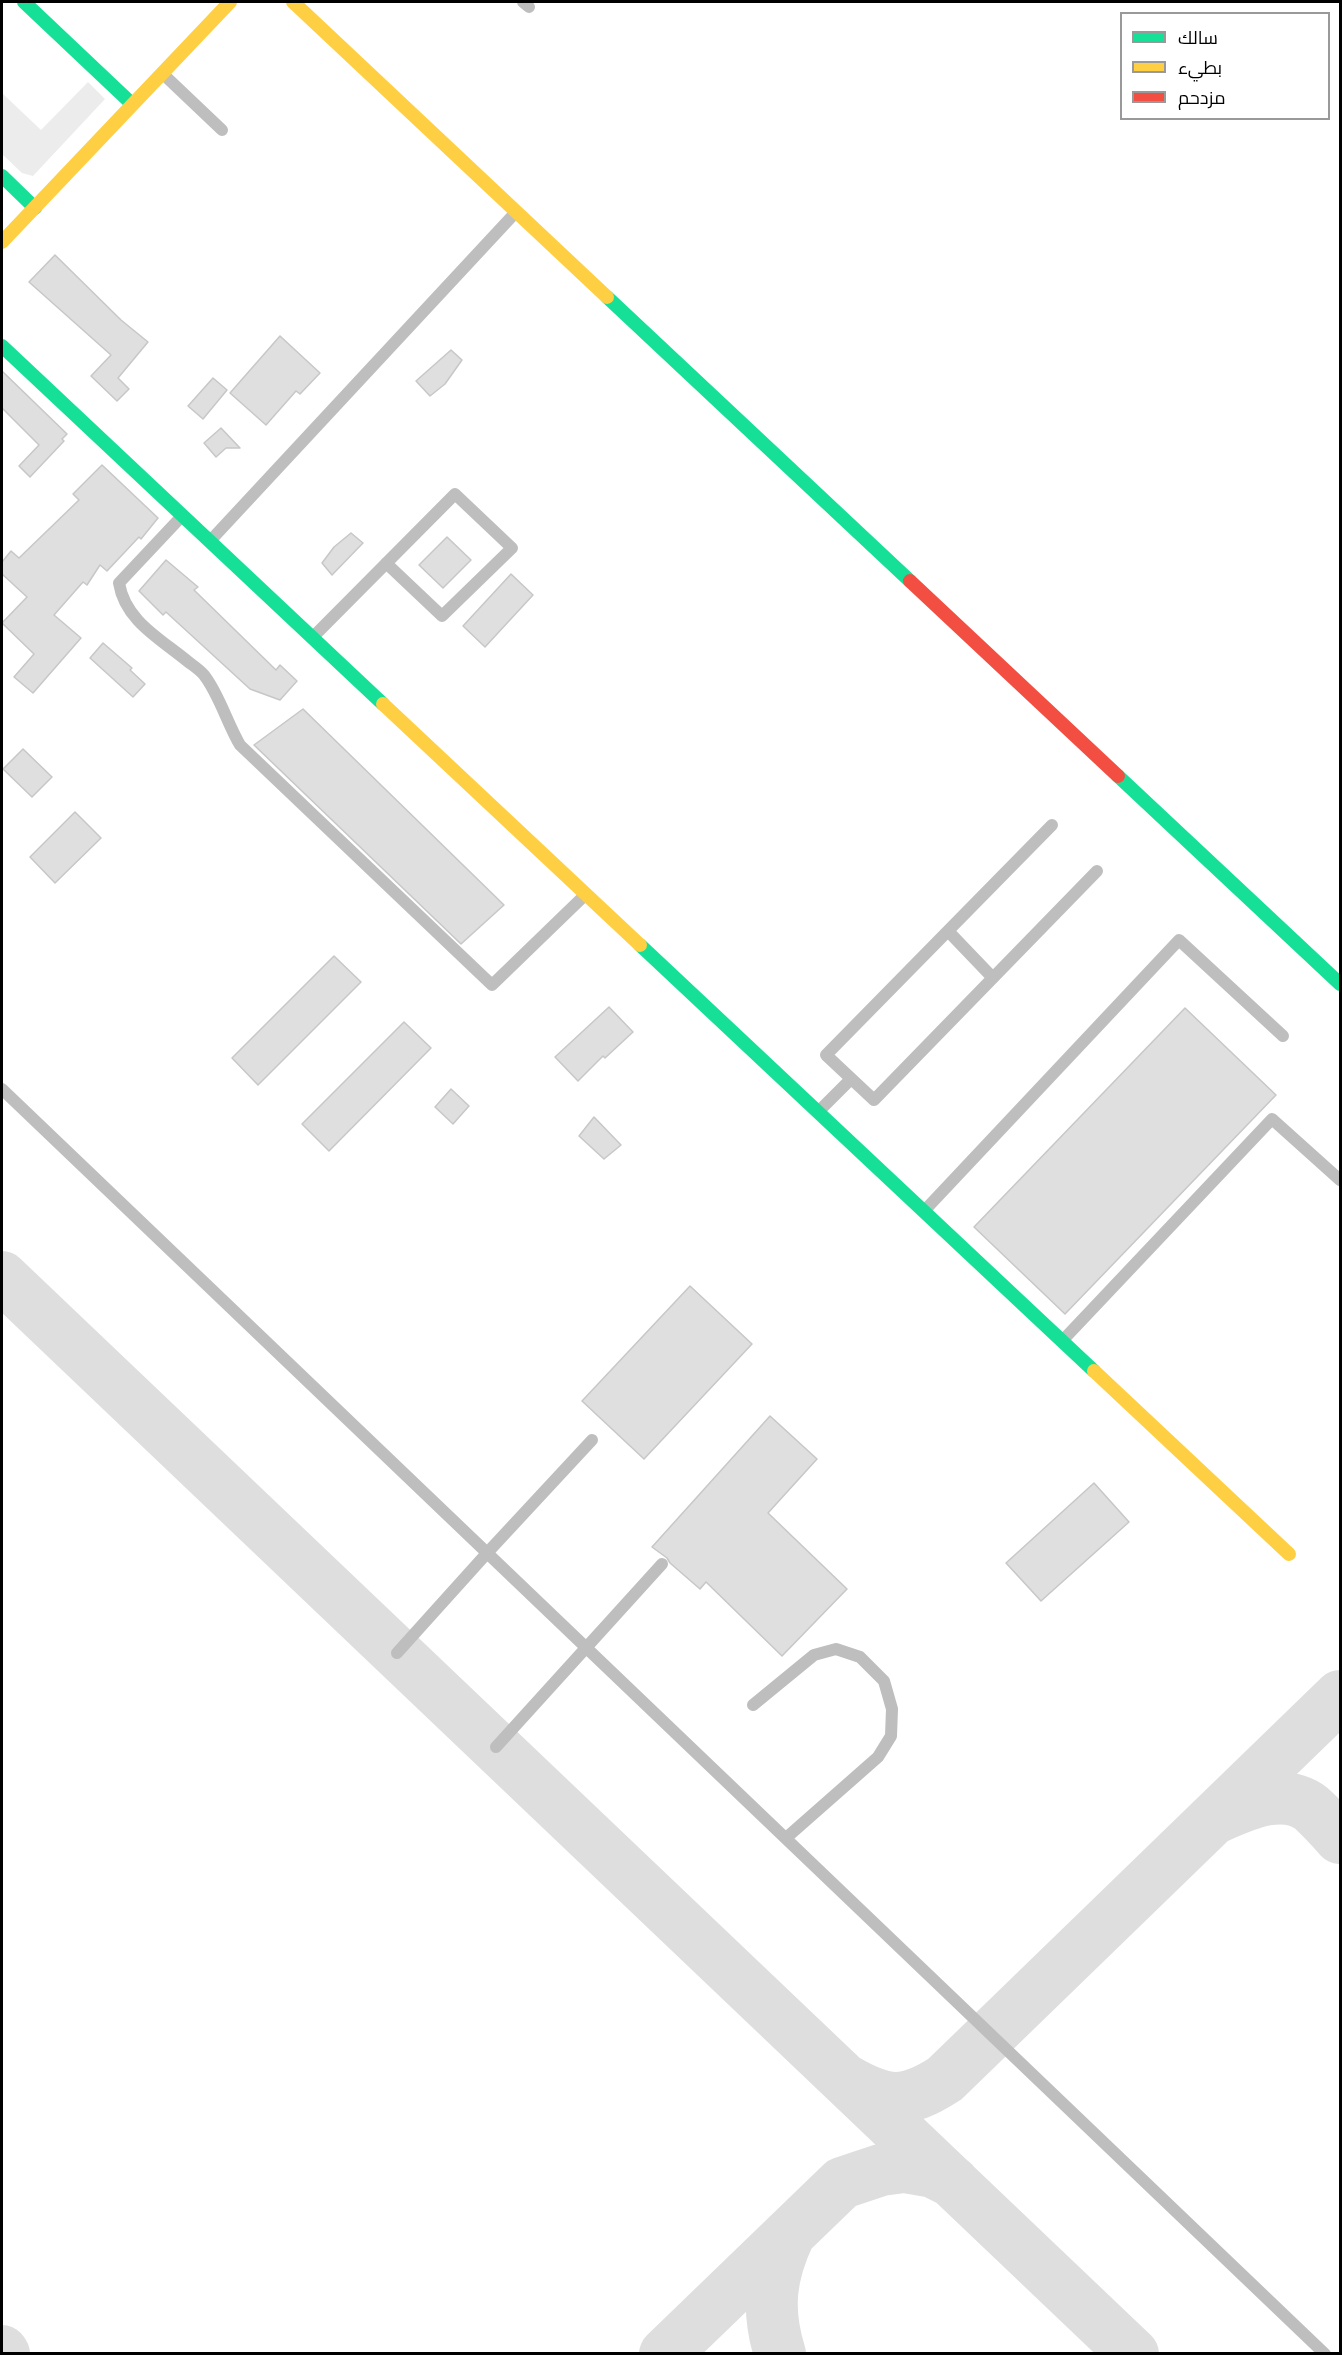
<!DOCTYPE html>
<meta charset="utf-8">
<style>
body{margin:0}
#map{position:relative;width:1342px;height:2355px;overflow:hidden;background:#fff;font-family:"Nunito Sans",Cairo,sans-serif}
canvas{display:block}
.frame{position:absolute;inset:0;border:3px solid #000;pointer-events:none}
.legend{position:absolute;left:1120px;top:12px;width:210px;height:108px;box-sizing:border-box;background:#fff;border:2px solid #999;margin:0;padding:8px 10px;list-style:none;font-size:18px;color:#000}
.legend li{display:flex;align-items:center;gap:12px;height:30px}
.legend b{width:30px;border:2px solid #999}
</style>
<div id="map">
<canvas width="1342" height="2355"></canvas>
<div class="frame"></div>
<ul class="legend">
<li><b style="height:8px;background:#16e098"></b>سالك</li>
<li><b style="height:8px;background:#ffcf43"></b>بطيء</li>
<li><b style="height:8px;background:#f24e42"></b>مزدحم</li>
</ul>
</div>
<script>
const c = document.querySelector('canvas').getContext('2d');
c.lineJoin = 'round';
function paint(path, color) { c.fillStyle = color; c.fill(path, 'evenodd'); }
function trace(path, color, width, dash) { c.strokeStyle = color; c.lineWidth = width; c.lineCap = dash ? 'butt' : 'round'; c.setLineDash(dash || []); c.stroke(path); }
paint(new Path2D(`
 M88 82 105 99 33 176 22 173 2 154V93L41 130Z`), '#ececec');
trace(new Path2D(`
 M2 1277 1133 2354
 M1218 1817C1245 1805 1283 1787 1311 1808 1321 1817 1331 1828 1340 1838
 M846 2080C886 2103 905 2105 945 2079L1340 1696
 M2 2351 4 2354
 M665 2354 842 2183 881 2170 904 2167 933 2172 953 2182
 M780 2354C766 2309 770 2275 790 2233`), '#dedede', 52);
const building = new Path2D(`
 M55 255 121 320 148 342 118 378 129 389 117 401 91 376 111 355 29 282Z
 M280 336 320 373 300 394 296 391 266 425 230 393Z
 M451 350 462 360 445 384 430 396 416 381Z
 M2 371 67 434 62 439 64 441 30 477 19 466 39 445 2 408Z
 M213 378 227 390 203 419 188 406Z
 M221 428 240 448H226L216 457 204 443Z
 M102 465 158 518 141 539 139 537 107 571 100 565 87 585 83 582 54 615 81 638 33 693 14 677 34 654 2 623 27 597 2 574V562L11 551 19 558 79 500 73 494Z
 M351 533 363 543 332 575 322 563 334 547Z
 M447 537 471 560 443 588 419 565Z
 M166 560 198 587 194 590 276 670 280 665 297 681 280 700 250 689 166 612 163 615 139 591Z
 M511 574 533 595 485 647 463 626Z
 M103 643 132 668 130 670 145 684 133 697 90 658Z
 M303 709 504 905 461 944 254 745Z
 M23 749 52 777 32 797 3 769Z
 M75 812 101 838 55 883 30 857Z
 M334 956 361 982 258 1085 232 1058Z
 M609 1007 633 1032 605 1058 603 1056 578 1081 555 1057Z
 M1185 1008 1276 1095 1065 1314 974 1227Z
 M404 1022 431 1048 329 1151 302 1124Z
 M451 1089 469 1106 453 1124 435 1107Z
 M594 1117 621 1145 604 1159 579 1136Z
 M690 1286 752 1344 644 1459 582 1401Z
 M770 1416 817 1459 768 1513 847 1589 782 1656 706 1582 700 1589 670 1563 667 1558 652 1547Z
 M1094 1483 1129 1522 1041 1601 1006 1563Z`);
paint(building, '#dfdfdf');
trace(building, '#c7c7c7', 1.5);
trace(new Path2D(`
 M523 2 529 7
 M162 73 222 130
 M182 516 119 583C125 620 159 638 186 660 192 665 199 669 204 675 219 694 227 723 240 745L492 985 585 895
 M211 540 516 212
 M313 637 455 494 512 548 442 616 386 563
 M1052 825 826 1055 874 1100 1097 871
 M948 931 993 978
 M2 1089 1325 2354
 M818 1112 851 1079
 M925 1210 1179 940 1283 1036
 M1063 1340 1272 1119 1340 1180
 M397 1653 488 1552 592 1440
 M753 1705 814 1655 836 1649 860 1657 884 1681 892 1709 891 1736 878 1757 786 1838
 M496 1747 662 1564`), '#bebebe', 12);
trace(new Path2D(`
 M24 2 132 104
 M2 176 35 208
 M607 297 910 581
 M2 346 383 704
 M1118 776 1340 984
 M640 945 1094 1371`), '#16e098', 14);
trace(new Path2D(`
 M293 2 607 297
 M2 242 230 2
 M383 704 640 945
 M1094 1371 1289 1554`), '#ffcf43', 14);
trace(new Path2D(`
 M910 581 1118 776`), '#f24e42', 14);
</script>
